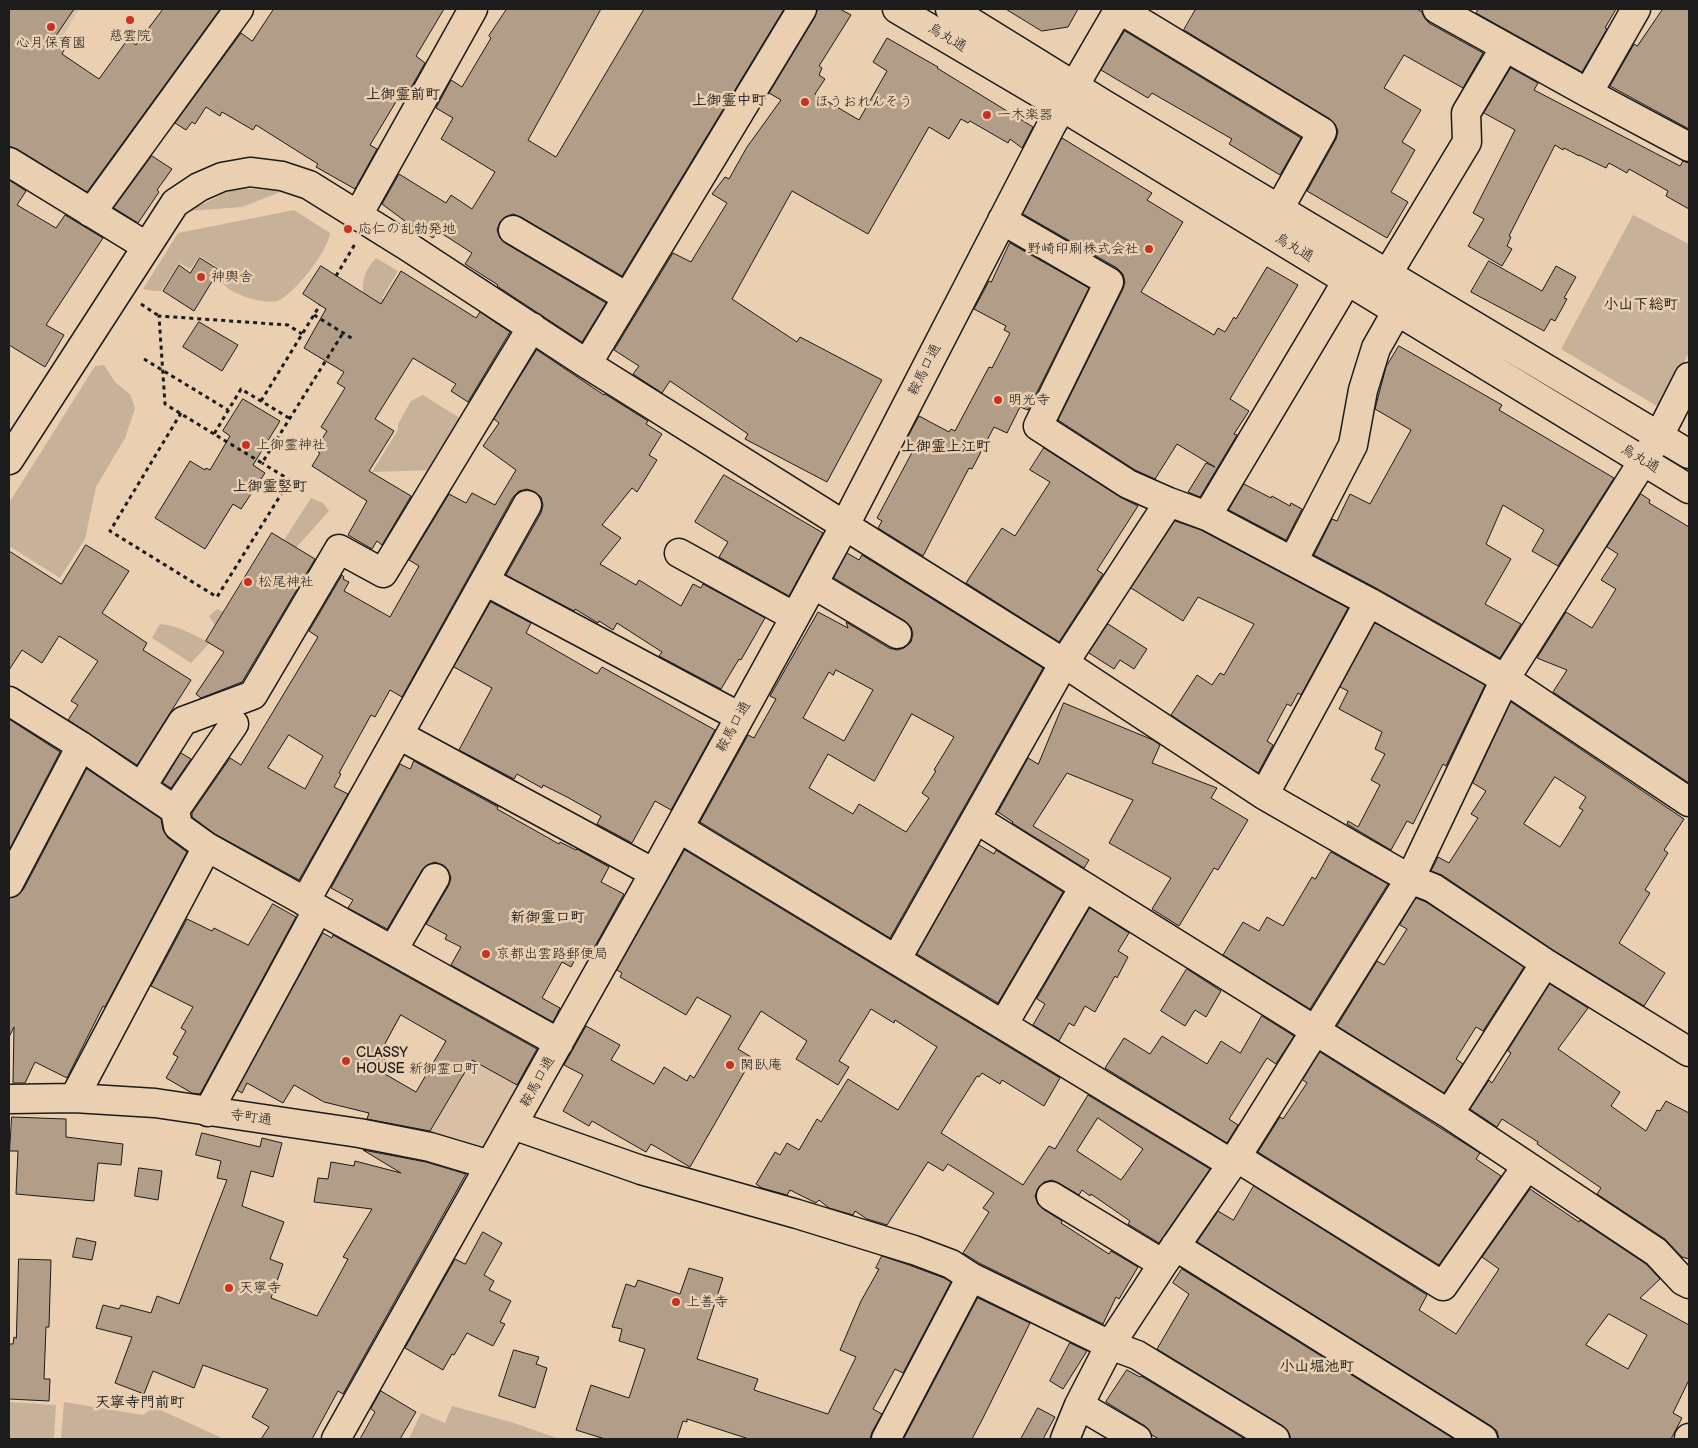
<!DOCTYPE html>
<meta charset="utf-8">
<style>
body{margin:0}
#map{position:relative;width:1698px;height:1448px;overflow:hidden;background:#eacfb1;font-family:"Balsamiq Sans",sans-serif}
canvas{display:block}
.frame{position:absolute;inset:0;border:10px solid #1c1c1c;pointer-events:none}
</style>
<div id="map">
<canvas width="1698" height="1448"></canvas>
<div class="frame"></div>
</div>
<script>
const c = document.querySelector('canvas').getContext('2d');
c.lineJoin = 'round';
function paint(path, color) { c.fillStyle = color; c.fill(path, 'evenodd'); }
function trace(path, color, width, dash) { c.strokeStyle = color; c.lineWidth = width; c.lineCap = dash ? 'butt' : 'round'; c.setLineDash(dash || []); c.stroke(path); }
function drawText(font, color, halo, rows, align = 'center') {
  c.font = font + ' "Balsamiq Sans","Klee One",sans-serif'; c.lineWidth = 5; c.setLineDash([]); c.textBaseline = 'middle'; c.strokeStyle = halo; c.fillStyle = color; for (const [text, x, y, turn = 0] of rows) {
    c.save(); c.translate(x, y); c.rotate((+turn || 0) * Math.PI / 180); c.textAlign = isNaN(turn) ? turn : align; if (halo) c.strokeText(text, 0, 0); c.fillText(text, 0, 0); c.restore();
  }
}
paint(new Path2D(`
 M9 9H79L59 43 9 10Z
 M472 1060 523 1088 490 1145 479 1151 395 1127 401 1118Z`), '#d9c0a5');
paint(new Path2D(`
 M236 188 283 191 242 207 188 211Z
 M294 210 330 233C328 251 294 295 277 301 264 305 222 293 220 277 220 275 221 272 221 270L200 256 190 269 179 263 161 291H154L143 289 178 233Z
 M1633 215 1689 244V352L1662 409 1561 349Z
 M376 258 398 271 382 298 389 304 388 311 364 299C361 282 364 271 376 258Z
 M104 365 115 382 130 394 135 408 125 438 96 487 85 539 60 578 9 546V503L95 366Z
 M423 395 463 420 434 470 372 472 398 430V424L411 401Z
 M311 498 323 503 329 511 251 598 250 593Z
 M217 609 232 615V619L191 663 152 638 160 624C176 625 192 634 206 641L215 625 209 616Z
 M9 1402 56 1405 54 1439H9Z
 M64 1402 143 1415 154 1407 224 1439H61Z
 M452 1406 514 1423 560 1439H409L421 1413 445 1423Z`), '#c8b199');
const building = new Path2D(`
 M9 9H74L51 43 64 50 62 54 99 79 128 39 136 45 163 9H220L87 192 17 149 9 146Z
 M274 9H444L416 56 425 63 408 93 403 90 370 145 377 149 355 189 316 167 318 164 256 125 253 130 222 112 220 116 206 107 195 124 192 122 186 130 175 123 241 33 252 41Z
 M507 9H601L528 140 556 157 644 9H784L622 276 521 217 513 214 505 217 500 222 497 230 500 238 505 243 606 303 582 342 497 286 498 285 465 264 472 253 438 231 433 238 418 229 417 230 382 204 399 174 446 203 451 195 472 209 495 172 441 139 453 118 436 108 451 80 462 87 491 38 489 36Z
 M818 9H840L851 15 819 66 822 68 819 75 825 79 815 94 859 120 887 71 873 62 887 38 938 67 937 68 1033 127 1022 148 1010 139 1008 143 970 121 968 123 961 119 949 139 929 127 868 234 792 191 732 299 797 342 800 337 882 380 827 482 745 439 748 434 670 381 662 393 633 374 639 366 614 350 673 253 691 262 727 203 712 194 725 177 729 179 747 147 781 100 769 93 815 17Z
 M1006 9H1078L1068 27 1042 31Z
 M1196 9H1417L1422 12 1424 17 1429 23 1483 53 1463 88 1404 55 1384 88 1421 110 1402 142 1415 150 1391 192 1408 202 1387 238 1307 191 1336 139 1338 131 1335 124 1330 119 1184 30Z
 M1479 9H1616L1605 28 1607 29 1582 72 1476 13Z
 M1663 9H1689V129L1610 86 1634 44 1637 46Z
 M1125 31 1301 138 1280 175 1229 144 1232 139 1152 93 1148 98 1101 70Z
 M1511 68 1538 83 1534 90 1680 166 1683 161 1689 163V209L1666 196 1668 191 1629 169 1627 173 1609 163 1606 168 1579 155V156L1564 148 1563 150 1555 145 1509 236 1511 237 1507 246 1512 249 1502 266 1468 246 1484 219 1473 213 1515 130 1484 113Z
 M1062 138 1152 193 1147 200 1183 222 1141 292 1214 335 1218 328 1225 332 1234 317 1236 319 1267 267 1298 285 1230 399 1249 411 1234 434 1237 435 1200 497 1188 492 1206 463 1215 467 1177 444 1155 479 1135 470 1058 420 1123 289 1125 282 1123 274 1117 268 1023 214Z
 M152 156 172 169 157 190 159 192 138 223 114 208Z
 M9 180 26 191 17 205 56 228 65 215 103 238 46 325 64 335 45 367 9 345Z
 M1010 243 1089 288 1028 410 1020 407 1007 433 994 427 972 469 969 468 923 556 878 528 882 521 877 518 916 445 906 440 919 416 949 432 951 429 955 431 989 367 992 368 1010 333 1004 330 1006 326 974 309 989 281 991 282Z
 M200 258 219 270 194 311 163 291 179 265 190 273Z
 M1489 261 1542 291 1556 266 1576 277 1564 298 1567 299 1555 321 1551 319 1544 331 1471 292Z
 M321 266 381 304 401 271 476 318 480 312 510 332 468 402 451 391 456 384 413 358 375 419 394 431 369 471 411 496 382 545 377 541 372 549 348 535 367 501 312 466 320 453 315 450 327 431 321 427 345 388 337 383 344 372 304 348 326 309 303 294Z
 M199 322 238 345 222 371 183 347Z
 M1399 346 1502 405 1499 410 1614 478 1558 566 1532 551 1544 530 1503 505 1486 544 1511 559 1485 604 1521 624 1500 658 1376 588 1314 555 1332 519 1337 521 1350 494 1370 504 1411 430 1375 409 1386 367Z
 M537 350 604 395 605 394 648 421 646 424 662 434 649 455 657 460 637 492 632 488 602 525 621 538 600 564 636 585 639 580 681 606 693 584 701 588 703 584 765 618 741 660 739 659 721 689 659 656 662 652 617 623 613 630 599 621 598 623 575 609 574 611 506 575 541 513 543 505 541 497 535 492 527 489 519 491 513 497 402 697 390 690 375 717 371 715 339 773 341 774 334 787 348 794 299 880 215 834 192 817V813L230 758 241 765 318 637 309 631 342 575 344 577 343 579 349 582 344 591 390 617 419 566 409 560 449 494 466 503 472 493 495 505 516 470 483 446 499 423 494 419ZM289 735 323 756 305 789 268 768Z
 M243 399 280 421 253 465 265 473 241 509 233 504 205 549 155 518 190 461 205 470 206 468 210 470 230 436 223 431Z
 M1044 448 1120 497 1138 506 1097 570 1103 574 1059 642 966 583 1002 528 1015 536 1050 482 1030 470Z
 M724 475 823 533 789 596 719 557 728 542 695 522Z
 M1244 484 1271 498 1272 496 1290 506 1291 503 1302 509 1286 540 1229 510Z
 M1641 494 1650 500 1649 503 1689 527V783L1553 692 1567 670 1537 658 1566 612 1592 628 1616 589 1601 580 1618 554 1607 547Z
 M1175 521 1201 530 1348 608 1301 695 1298 693 1291 706 1287 704 1267 741 1273 745 1258 773 1171 715 1197 675 1212 685 1220 673 1224 675 1254 624 1198 597 1183 621 1131 588Z
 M272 533 315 559 242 682 201 698 196 694 224 652 206 641Z
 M86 545 129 571 102 613 147 643 143 650 191 680 137 765 68 720 78 705 71 701 98 661 59 636 42 663 22 650 9 670V551L61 584Z
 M847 553 859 560 862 555 1043 668 890 938 700 822 748 735 754 738 776 699 770 696 818 612 848 628 846 622 889 648 897 650 904 648 911 642 913 634 911 627 905 621 834 578ZM836 670 873 690 844 741 803 718 829 672 833 675ZM912 714 954 737 934 770 936 771 922 793 929 798 906 832 859 804 853 814 809 788 828 754 874 781Z
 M491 602 531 623 526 633 597 674 602 667 715 730 671 810 655 801 632 843 597 824 601 816 567 797 543 785 542 788 517 774 514 779 459 750 492 688 454 667Z
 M1375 623 1485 685 1446 766 1443 764 1413 824 1407 821 1391 850 1347 824 1348 821 1358 827 1380 785 1371 780 1385 754 1375 749 1382 732 1339 709 1348 691 1340 687Z
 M1108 624 1147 649 1134 669 1120 660 1114 669 1089 653Z
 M1511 702 1684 819 1664 850 1668 853 1645 890 1650 893 1619 943 1665 973 1644 1006 1553 950 1442 875 1431 871 1438 857 1449 863 1478 818 1471 814 1486 791 1473 783ZM1555 777 1586 797 1579 808 1583 810 1560 847 1524 824Z
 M1064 703 1153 740 1160 745 1152 763 1217 788 1211 798 1248 820 1218 870 1214 868 1179 926 1152 909 1171 878 1109 843 1133 800 1067 773 1033 826 1089 860 1084 868 1012 823 1013 822 998 812 1028 758 1038 764Z
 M9 719 60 752 9 850Z
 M181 753 191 759 171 788 163 783Z
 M414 761 498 807 497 809 559 844 560 842 576 850 577 849 609 867 601 882 624 894 590 955 580 950 571 967 562 962 542 998 560 1008 553 1022 451 965 461 947 445 939 447 935 426 924 449 885 451 878 448 870 443 865 435 862 427 865 422 870 387 929 348 908 353 900 331 888 400 764 410 769Z
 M87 769 161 819 163 830 168 838 187 852 105 1007 103 1006 67 1078 35 1062 25 1083H13L14 1027 9 1037V898L17 896 23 890Z
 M979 845 994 854 996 850 1063 892 998 1003 917 954Z
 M685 850 1060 1078 1044 1106 1002 1080 1000 1084 982 1073 979 1077 977 1076 941 1133 1023 1185 1049 1146 1055 1149 1088 1095 1210 1169 1159 1243 1128 1224 1130 1221 1091 1194 1090 1196 1082 1190 1079 1195 1059 1183 1052 1180 1044 1182 1038 1188 1035 1196 1038 1204 1043 1209 1062 1221 1061 1223 1109 1254 1111 1251 1138 1267 1119 1299 1116 1297 1103 1324 979 1263 963 1253 989 1212 983 1208 994 1193 948 1164 943 1171 928 1162 887 1225 867 1219 855 1211 853 1215 829 1208 819 1200 816 1203 790 1190 787 1195 762 1188 756 1184 775 1152 780 1155 787 1143 799 1150 817 1119 821 1122 848 1079 898 1110 937 1047 895 1020 894 1023 871 1009 839 1061 849 1067 838 1085 796 1059 807 1041 761 1011 738 1049 751 1057 748 1063 749 1064 690 1167 651 1144 646 1152 592 1121 589 1126 563 1111 583 1075 564 1065 586 1026 620 1045 611 1060 654 1084 664 1067 687 1081 690 1075 694 1078 731 1016 697 997 686 1015 620 977 622 973 617 970ZM1098 1118 1143 1149 1121 1180 1077 1151Z
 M1331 852 1388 884 1310 1009 1223 955 1243 922 1259 931 1267 917 1283 926 1312 877 1315 879Z
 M1416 898 1426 902 1524 967 1483 1031 1476 1027 1456 1059 1463 1064 1444 1093 1337 1026 1377 961 1384 965 1407 929 1400 925Z
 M273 904 296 917 200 1094 192 1093 166 1078 178 1057 173 1054 186 1031 181 1028 193 1007 151 986 187 919 212 931 214 928 248 945Z
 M1090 908 1129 933 1118 951 1128 957 1117 978 1115 976 1095 1012 1085 1006 1074 1026 1069 1023 1059 1041 1033 1025 1045 1004 1037 999Z
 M323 933 332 938 333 935 537 1049 517 1085 472 1060 430 1131 367 1119 369 1113 324 1102 294 1085 283 1103 247 1083 242 1093 237 1090ZM401 1015 446 1041 416 1092 378 1070 389 1052 383 1048Z
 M1187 969 1221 991 1206 1017 1195 1010 1185 1026 1161 1011Z
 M1550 984 1588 1008 1558 1049 1620 1092 1611 1106 1646 1131 1657 1110 1660 1111 1666 1101 1689 1113V1259L1682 1257 1665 1239 1597 1194 1601 1188 1537 1144 1538 1142 1502 1119 1497 1127 1470 1109 1489 1080 1492 1083 1511 1053 1508 1051Z
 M1262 1016 1294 1036 1276 1064 1267 1058 1229 1119 1238 1125 1227 1143 1105 1068 1124 1038 1150 1054 1162 1036 1207 1064 1221 1041 1240 1053Z
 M1320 1052 1480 1153 1476 1159 1501 1176 1439 1265 1258 1152 1280 1117 1283 1119 1307 1083 1303 1080Z
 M12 1117 66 1119V1137L123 1144 121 1165 98 1163 94 1201 16 1194 18 1151H10Z
 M202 1133 260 1147 262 1138 282 1143 273 1177 251 1171 242 1206 284 1222 270 1259 283 1264 271 1298 317 1316 348 1259 343 1257 372 1209 314 1202 318 1178 328 1179 331 1162 354 1166 355 1161 401 1173 363 1150 426 1162 466 1174 343 1394 338 1391 312 1439H261L269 1427 252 1417 268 1389 203 1365 194 1388 153 1371 144 1394 115 1383 132 1337 96 1328 103 1305 119 1309 121 1305 151 1313 157 1296 179 1304 227 1180 217 1178 221 1161 196 1155Z
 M139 1168 162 1171 158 1200 135 1196Z
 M1254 1186 1427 1295 1419 1310 1456 1334 1499 1269 1482 1257 1530 1189 1579 1222 1580 1220 1646 1264 1660 1279 1640 1298 1689 1325V1380L1673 1413 1682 1418 1671 1439H1499L1497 1431 1491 1426 1197 1242 1218 1211 1233 1220ZM1609 1314 1647 1335 1628 1369 1586 1345Z
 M483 1232 502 1243 484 1275 494 1281 489 1290 511 1301 500 1322 505 1324 493 1346 467 1333 454 1355 452 1354 443 1370 405 1348 455 1259 465 1264Z
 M77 1238 96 1242 92 1260 73 1257Z
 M882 1256 909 1265 944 1278 951 1282 903 1373 895 1369 873 1409 882 1414 872 1432 870 1439H749L687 1419V1422L683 1421 677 1439H605L576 1430 591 1385 629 1398 645 1349 619 1341 622 1329 612 1327 626 1284 635 1287 638 1280 680 1294 689 1268 723 1278 697 1359 758 1379 754 1390 828 1414 856 1357 840 1350 861 1301 879 1269 876 1268Z
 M19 1259 51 1260 49 1327H46L44 1379H50L49 1401 9 1399V1344H13L14 1337 16 1338Z
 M1182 1269 1454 1439H1291L1288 1431 1283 1426 1157 1349 1189 1294 1173 1283Z
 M978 1298 1030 1323 983 1418 972 1439H904Z
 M1070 1343 1087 1351 1063 1389 1050 1381Z
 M514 1350 539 1357 536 1364 547 1368 535 1408 499 1396Z
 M1127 1370 1140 1377 1141 1376 1245 1439H1159L1152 1435 1145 1426 1106 1402Z
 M381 1391 416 1412 400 1439H360L375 1412 371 1409Z
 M1038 1408 1055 1417 1043 1439H1021Z`);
paint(building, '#b19d88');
trace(building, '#1c1c1c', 1);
const minor = new Path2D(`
 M1119 9 1322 132 1279 209
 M1437 9 1588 93 1689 147
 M1588 93 1636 9
 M9 162 146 246
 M91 213 239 9
 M358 215 473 9
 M1002 220 1109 282 1038 426 1128 484 1169 502 1207 516 1369 602 1505 679 1689 802
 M513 230 627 297
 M1388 273 1467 142 1466 113 1505 47
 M587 364 802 9
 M9 460 175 203 199 187 222 177 250 172 282 176 309 185 407 246 587 364 1064 663 1264 795 1410 879 1433 888 1545 963 1689 1052
 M1207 516 1337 298 1358 260
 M679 553 795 617
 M1293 561 1353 445 1363 390 1376 348 1397 311
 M485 581 740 717
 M813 584 897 634
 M9 701 81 746 175 810
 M234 724 175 810 178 826 207 847 559 1043
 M399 735 654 873
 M142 786 183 721 253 695 339 549 383 573 532 327
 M1264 795 1369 602
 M976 819 1449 1114 1656 1252 1683 1281 1689 1284
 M679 828 1232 1164
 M9 883 81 746
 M305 902 527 505
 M393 950 435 878
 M896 960 1064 663 1169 502
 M1003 1025 1084 887
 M74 1098 207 847
 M9 1099 74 1098 155 1103 359 1133 430 1147 490 1165
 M208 1112 318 909
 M1449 1114 1545 963
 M513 1125 641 1170 797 1214 914 1250 951 1264 971 1277 1110 1345 1137 1355 1275 1439
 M1236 1157 1443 1286 1527 1166
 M1051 1196 1163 1264
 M1175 1246 1483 1439
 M1079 1405 1137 1439
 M336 1439 654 873 795 617 845 525 1051 126 1119 9
 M886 1439 971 1277
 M1065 1439 1079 1405 1110 1345 1163 1264 1232 1164 1410 879 1505 679 1659 436 1689 377
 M1689 1439V1438`);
const highway = new Path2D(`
 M897 9 1036 91 1689 489
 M950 9 1105 105 1689 454`);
trace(minor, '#1c1c1c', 31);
trace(highway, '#1c1c1c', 31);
trace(new Path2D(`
 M336 276 355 244
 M141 304 159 316
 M314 315 353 339
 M144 359 228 410
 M261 401 320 305
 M181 413 110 531 217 597 290 480 262 463
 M289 418 241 389 214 434 262 463 343 333
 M214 434 165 404 159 316 288 325 302 334`), '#1c1c1c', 3, [4, 4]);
trace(minor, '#eacfb1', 28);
trace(highway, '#eacfb1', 28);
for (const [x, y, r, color] of [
 [130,20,5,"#c8321e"],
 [51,27,5,"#c8321e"],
 [805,102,5,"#c8321e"],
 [987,115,5,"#c8321e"],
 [348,229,5,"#c8321e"],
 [1149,249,5,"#c8321e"],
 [201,277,5,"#c8321e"],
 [998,400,5,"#c8321e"],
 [246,445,5,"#c8321e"],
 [248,582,5,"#c8321e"],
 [486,954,5,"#c8321e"],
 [346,1061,5,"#c8321e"],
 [730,1065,5,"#c8321e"],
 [229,1288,5,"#c8321e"],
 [676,1302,5,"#c8321e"]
]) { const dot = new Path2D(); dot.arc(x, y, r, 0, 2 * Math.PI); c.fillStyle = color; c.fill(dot); trace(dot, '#eacfb1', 2); }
drawText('14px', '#1c1c1c', '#eacfb1', [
 ["慈雲院",130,36,"center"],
 ["心月保育園",51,43,"center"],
 ["ほうおれんそう",815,102],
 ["一木楽器",997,115],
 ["応仁の乱勃発地",358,229],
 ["野崎印刷株式会社",1139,249,"right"],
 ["神輿舎",211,277],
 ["明光寺",1008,400],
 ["上御霊神社",256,445],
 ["松尾神社",258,582],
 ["京都出雲路郵便局",496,954],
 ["CLASSY",356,1053],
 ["HOUSE 新御霊口町",356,1069],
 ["閑臥庵",740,1065],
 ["天寧寺",239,1288],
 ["上善寺",686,1302]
], 'left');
drawText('14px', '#1c1c1c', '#eacfb1', [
 ["烏丸通",947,38,31],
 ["烏丸通",1294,248,31],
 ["鞍馬口通",925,370,-63],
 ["烏丸通",1640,459,31],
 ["鞍馬口通",734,727,-61],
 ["鞍馬口通",538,1082,-61],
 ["寺町通",251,1118,8]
]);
drawText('bold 15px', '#1c1c1c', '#eacfb1', [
 ["上御霊前町",403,95],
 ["上御霊中町",729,101],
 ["小山下総町",1641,305],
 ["上御霊上江町",946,447],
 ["上御霊竪町",270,487],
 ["新御霊口町",548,918],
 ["小山堀池町",1317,1367],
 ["天寧寺門前町",140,1403]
]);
</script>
